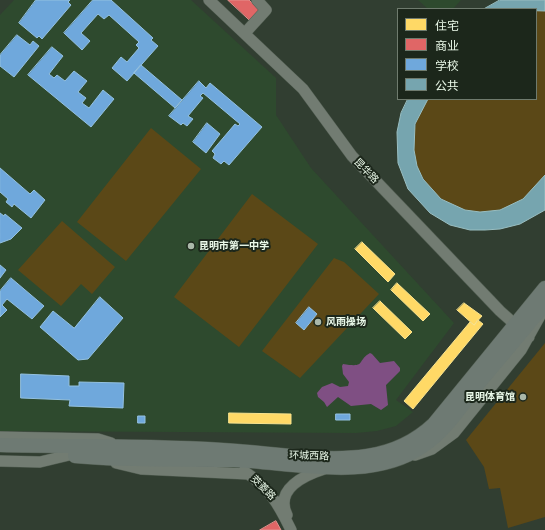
<!DOCTYPE html>
<meta charset="utf-8">
<style>
body{margin:0}
#map{position:relative;width:545px;height:530px;overflow:hidden;background:#313e31;font-family:"PT Sans","Noto Sans SC",sans-serif}
canvas{display:block}
.legend{position:absolute;left:397px;top:8px;width:140px;height:92px;box-sizing:border-box;background:#1c271b;border:1px solid #6f7b6e;margin:0;padding:5px 7px;list-style:none;font-size:12px;color:#ebfaea}
.legend li{display:flex;align-items:center;gap:8px;height:20px}
.legend b{width:20px;border:1px solid #6f7b6e}
</style>
<div id="map">
<canvas width="545" height="530"></canvas>
<ul class="legend">
<li><b style="height:11px;background:#ffd966"></b>住宅</li>
<li><b style="height:11px;background:#e06666"></b>商业</li>
<li><b style="height:11px;background:#6fa8dc"></b>学校</li>
<li><b style="height:11px;background:#76a5af"></b>公共</li>
</ul>
</div>
<script>
const c = document.querySelector('canvas').getContext('2d');
c.lineJoin = 'round';
function paint(path, color) { c.fillStyle = color; c.fill(path, 'evenodd'); }
function trace(path, color, width, dash) { c.strokeStyle = color; c.lineWidth = width; c.lineCap = dash ? 'butt' : 'round'; c.setLineDash(dash || []); c.stroke(path); }
function drawText(font, color, halo, rows, align = 'center') {
  c.font = font + ' "PT Sans","Noto Sans SC",sans-serif'; c.lineWidth = 4; c.setLineDash([]); c.textBaseline = 'middle'; c.strokeStyle = halo; c.fillStyle = color; for (const [text, x, y, turn = 0] of rows) {
    c.save(); c.translate(x, y); c.rotate((+turn || 0) * Math.PI / 180); c.textAlign = isNaN(turn) ? turn : align; if (halo) c.strokeText(text, 0, 0); c.fillText(text, 0, 0); c.restore();
  }
}
paint(new Path2D(`
 M14 0H191L276 78V115L311 168 454 323 396 400 413 412 396 426 377 431 356 433 0 431V15Z
 M418 0H461L453 9H428Z`), '#2e4a2e');
paint(new Path2D(`
 M536 10 545 11V175C536 185 528 197 517 203 448 239 384 161 428 99H536Z
 M151 128 201 169 126 261 77 222Z
 M252 194 318 244 239 347 174 297Z
 M62 221 115 267 92 294 81 284 61 306 18 270Z
 M334 258 344 262 379 294 300 378 262 351Z
 M545 343V517L508 528 500 488 489 489 484 467 466 440Z`), '#5b4817');
paint(new Path2D(`
 M370 353 372 354 380 363 394 361 400 368V371L386 385 388 405 381 410 371 404 351 406 338 397 327 407 324 402 318 397 317 393 322 387 332 383 340 387 348 386 349 382 343 374 342 366 343 364C367 368 356 361 370 353Z`), '#7f4f83');
const homes = new Path2D(`
 M362 242 395 274 388 282 355 249Z
 M397 283 430 314 423 321 391 290Z
 M380 301 412 332 405 339 373 308Z
 M464 303 482 316 474 325 457 310Z
 M478 320 483 324 413 409 404 401 470 322 474 325Z
 M229 413 291 414V424L229 423Z`);
paint(homes, '#ffd966');
trace(homes, '#f9e38e', 1);
const shops = new Path2D(`
 M228 0H249L263 13 253 23Z
 M276 521 281 530H260Z`);
paint(shops, '#e06666');
trace(shops, '#e3928e', 1);
const schools = new Path2D(`
 M36 0H70L68 2 71 5 42 39 39 36 37 38 19 23Z
 M93 0H111L153 38 151 40 158 46 127 81 112 68 121 57 127 62 139 48 136 45 139 42 109 15 104 19 98 14 81 33 90 41 82 50 64 33Z
 M17 35 30 45 33 41 39 46 14 77 0 66V55Z
 M52 47 63 56 49 74 54 78 57 75 65 81 74 71 87 81 78 92 86 98 82 103 89 108 103 90 114 99 91 127 28 75Z
 M141 65 182 100 175 108 134 73Z
 M199 81 206 88 210 83 262 127 229 165 224 161 221 164 213 158 215 154 212 151 235 124 238 126 240 124 203 93 200 96 203 98 188 116 193 119 187 126 183 123 181 125 169 116Z
 M207 123 220 134 206 153 193 142Z
 M0 168 30 194 34 190 45 200 31 218 14 204 12 207 6 202 8 199 0 192Z
 M0 213 4 216 5 214 22 228 11 239 0 243Z
 M0 265 6 270 0 278Z
 M11 278 44 306 32 319 7 299 2 305 7 310 0 317V291Z
 M100 297 123 318 88 359 78 360 40 327 53 311 74 328Z
 M309 307 317 314 304 330 296 323Z
 M21 374 69 376V386H79V382L124 383 123 408 69 406 70 400 21 398Z
 M336 414H350V420H336Z
 M138 416H145V423H138Z`);
paint(schools, '#6fa8dc');
trace(schools, '#94c1e0', 1);
const public = new Path2D(`
 M500 0H545V11L484 9Z
 M408 99H428L415 124 414 150 417 166 423 179 441 199 465 210 480 212 500 210 523 199 545 175V210L520 224 500 229 485 230H470L450 225 430 213 408 189 398 163 397 132 401 113Z`);
paint(public, '#76a5af');
trace(public, '#99bec1', 1);
const minor = new Path2D(`
 M209 0 303 89 352 156 500 311 529 337
 M245 33 266 10 257 0
 M0 437 98 439 111 443
 M415 455 432 449 454 433 521 350 540 316
 M0 461 40 462 69 455
 M116 463 141 469 248 474
 M244 471C269 488 278 503 291 530
 M287 515C274 489 305 475 324 469`);
const major = new Path2D(`
 M0 445C79 447 158 445 237 451 277 454 327 462 367 456 393 452 415 442 434 424L545 288
 M75 456C127 461 181 459 233 460 292 462 370 483 423 446 446 431 462 405 479 383 501 357 523 331 545 304`);
trace(minor, '#505c50', 12);
trace(major, '#505c50', 15);
trace(minor, '#727c72', 11);
trace(major, '#6e7a73', 14);
for (const [x, y, r, color] of [
 [191,246,4,"#aab8a9"],
 [318,322,4,"#aab8a9"],
 [523,397,4,"#aab8a9"]
]) { const dot = new Path2D(); dot.arc(x, y, r, 0, 2 * Math.PI); c.fillStyle = color; c.fill(dot); trace(dot, '#1c271b', 1.5); }
drawText('10px', '#ebfaea', '#1c271b', [
 ["昆华路",366,171,46],
 ["环城西路",309,456,2],
 ["茭菱路",263,488,45]
]);
drawText('bold 10px', '#ebfaea', '#1c271b', [
 ["昆明市第一中学",199,246],
 ["风雨操场",326,322],
 ["昆明体育馆",515,397,"right"]
], 'left');
</script>
